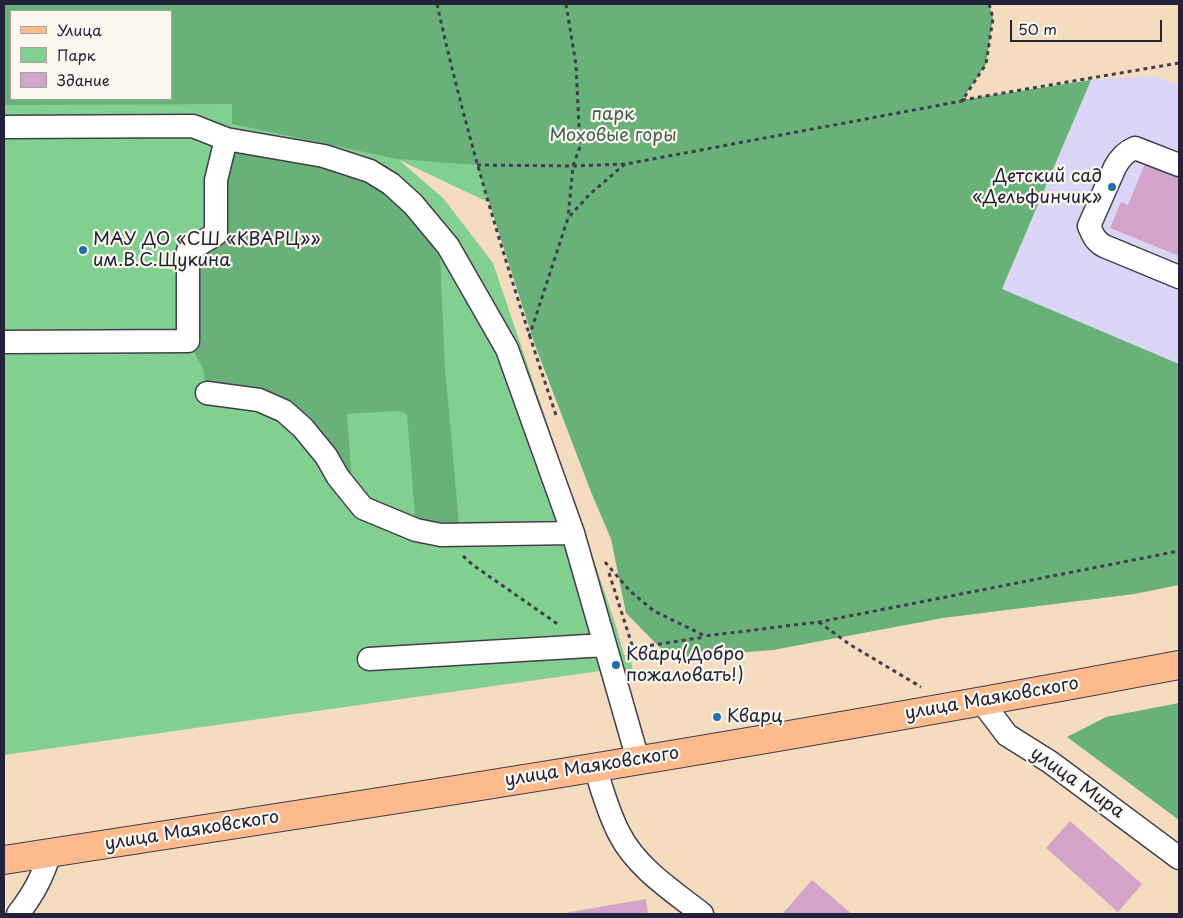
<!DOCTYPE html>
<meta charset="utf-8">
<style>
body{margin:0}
#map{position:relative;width:1183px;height:918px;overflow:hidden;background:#f5dcbf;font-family:"Playpen Sans",sans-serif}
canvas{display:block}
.frame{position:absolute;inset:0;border:5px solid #22223b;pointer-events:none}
.legend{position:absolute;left:10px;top:10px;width:162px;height:90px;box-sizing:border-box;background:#fbf7ec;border:1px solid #a4a2a5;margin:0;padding:6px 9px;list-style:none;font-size:15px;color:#22223b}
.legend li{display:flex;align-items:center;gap:10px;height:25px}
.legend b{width:25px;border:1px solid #a4a2a5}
.scale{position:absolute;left:1010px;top:20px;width:152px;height:22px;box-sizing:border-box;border:2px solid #22223b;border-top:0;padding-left:6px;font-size:15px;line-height:18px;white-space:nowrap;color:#22223b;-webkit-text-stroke:4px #fbf7ec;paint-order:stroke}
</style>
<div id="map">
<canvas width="1183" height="918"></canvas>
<div class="frame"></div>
<ul class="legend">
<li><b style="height:6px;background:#fcba8d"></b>Улица</li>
<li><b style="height:14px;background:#81d08f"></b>Парк</li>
<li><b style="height:14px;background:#d3a3ca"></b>Здание</li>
</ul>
<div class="scale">50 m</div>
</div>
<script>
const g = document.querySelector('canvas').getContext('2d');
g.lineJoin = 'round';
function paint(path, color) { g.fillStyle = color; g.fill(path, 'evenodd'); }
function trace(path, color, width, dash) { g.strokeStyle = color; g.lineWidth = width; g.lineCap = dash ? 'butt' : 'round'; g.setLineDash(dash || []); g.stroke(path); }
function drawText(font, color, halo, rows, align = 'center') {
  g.font = font + ' "Playpen Sans",sans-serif'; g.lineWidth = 4.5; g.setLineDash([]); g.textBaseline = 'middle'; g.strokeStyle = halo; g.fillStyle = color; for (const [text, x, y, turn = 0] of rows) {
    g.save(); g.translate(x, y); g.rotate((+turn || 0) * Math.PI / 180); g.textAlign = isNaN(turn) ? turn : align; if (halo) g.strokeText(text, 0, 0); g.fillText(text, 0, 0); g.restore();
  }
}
const built = new Path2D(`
 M1155 76 1179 85V364L1002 290 1091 80Z`);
const green = new Path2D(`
 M4 4H804L606 258 399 160 444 199 493 263 616 626 624 655 630 654 633 672 602 677 600 671 4 755ZM11 11H171V99H11Z`);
const forest = new Path2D(`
 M4 4H989L993 18 986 64 962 100 1091 80 1002 289 1179 364V585L1134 594 943 618 773 650 670 658 626 613 611 539 591 492 535 345 477 165 397 159 232 124V104L4 105ZM11 11H171V99H11Z
 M226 139 370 171 439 233 445 367 460 535 416 530 407 414 397 411 347 414 353 496 303 428 207 393 203 369 188 341V251L216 234Z
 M1179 703V820L1067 737 1106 717Z`);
const building = new Path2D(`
 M1146 161 1179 175V256L1110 228 1121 202 1128 205Z
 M1070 821 1142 884 1118 912 1046 848Z
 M812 880 852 914H784L783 913Z
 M646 899 648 914H566L565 913Z`);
const path = new Path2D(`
 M437 4C468 144 511 282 557 418
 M566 4 576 65 580 147 573 166 568 218
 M962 100 1179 63
 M477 165 573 166 626 164 962 101 986 64 993 18 989 4
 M529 337 568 218 590 194 625 164
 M463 556 473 565 559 625
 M605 562 630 591 654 611 705 636 819 622 1179 551
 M609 573 633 648 705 637
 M819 622 849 644 921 687`);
const minor = new Path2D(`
 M4 127 193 126 226 139 324 156 370 171 391 184 413 204 448 246 507 349 573 533 638 760
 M1179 165 1135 148C1125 152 1120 158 1115 167L1089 226C1093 235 1095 241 1104 246L1179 277
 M4 342 188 341V251L216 234V180L226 139
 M207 393 259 400 284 411 303 428 326 456 338 477 363 508 416 530 441 535 573 533
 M369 659 605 645
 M982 702 1007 735 1050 762 1179 858
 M595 767C602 789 608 813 620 835 637 868 673 891 702 914
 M18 914C34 893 42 878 50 853`);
const major = new Path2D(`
 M4 860C118 842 233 825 347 807 625 764 903 717 1179 665`);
const markers = [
 [1112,187,5,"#1f6fb2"],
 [83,250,5,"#1f6fb2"],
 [616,665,5,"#1f6fb2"],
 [717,717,5,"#1f6fb2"]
];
const parkNames = [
 ["парк",613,115],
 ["Моховые горы",613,136]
];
const poiNames = [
 ["Детский сад",1102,177,"right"],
 ["«Дельфинчик»",1102,198,"right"],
 ["МАУ ДО «СШ «КВАРЦ»»",93,240],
 ["им.В.С.Щукина",93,261],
 ["Кварц(Добро",626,655],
 ["пожаловать!)",626,676],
 ["Кварц",727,717]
];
const streetNames = [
 ["улица Маяковского",992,699,-10],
 ["улица Маяковского",592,767,-9],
 ["улица Мира",1077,783,35],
 ["улица Маяковского",192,831,-9]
];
paint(built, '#dbd6f7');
paint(green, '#81d08f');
paint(forest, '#68b27a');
paint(building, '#d3a3ca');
trace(minor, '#423e4f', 25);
trace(major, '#423e4f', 30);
trace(path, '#423e4f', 3, [4, 4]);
trace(minor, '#fff', 22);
trace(major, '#fcba8d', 28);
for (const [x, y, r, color] of markers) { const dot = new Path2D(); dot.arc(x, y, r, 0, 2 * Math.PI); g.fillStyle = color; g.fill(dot); trace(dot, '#fbf7ec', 2); }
drawText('18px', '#435f58', '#fbf7ec', parkNames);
drawText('18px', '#22223b', '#fbf7ec', poiNames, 'left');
drawText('18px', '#22223b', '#fbf7ec', streetNames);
</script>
